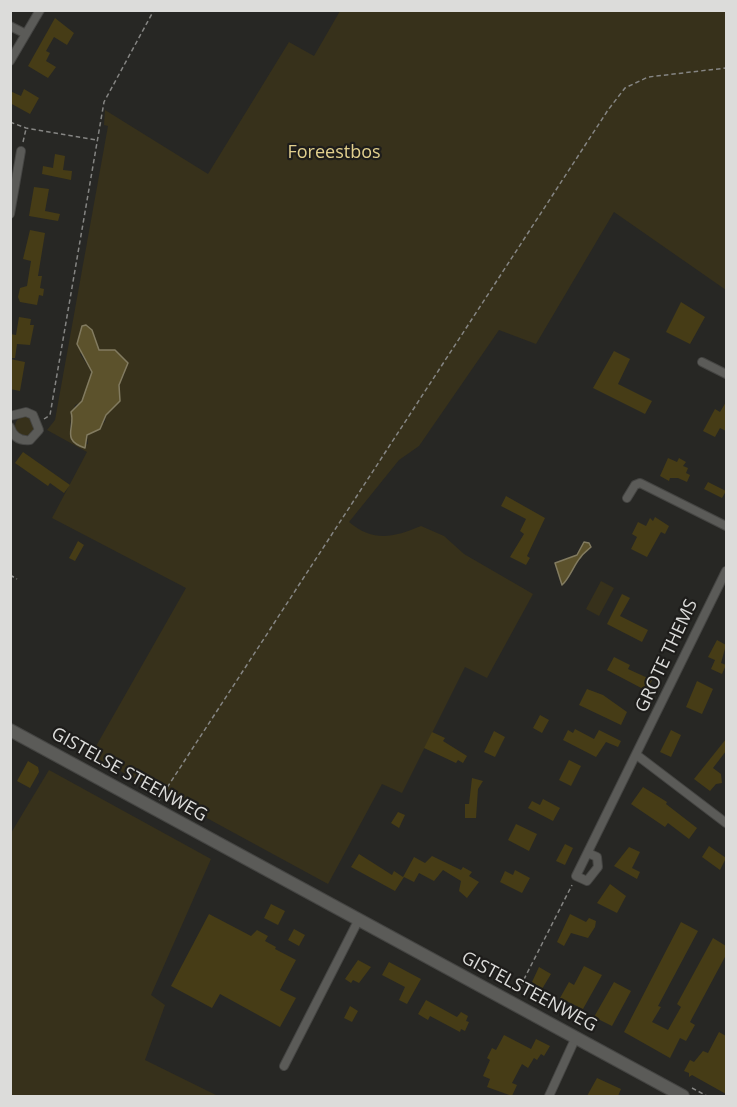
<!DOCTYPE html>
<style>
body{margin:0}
#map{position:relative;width:737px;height:1107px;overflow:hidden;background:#272724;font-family:"Open Sans",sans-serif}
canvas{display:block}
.frame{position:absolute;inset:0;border:12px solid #dcdcda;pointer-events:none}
</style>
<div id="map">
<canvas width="737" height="1107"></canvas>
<div class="frame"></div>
</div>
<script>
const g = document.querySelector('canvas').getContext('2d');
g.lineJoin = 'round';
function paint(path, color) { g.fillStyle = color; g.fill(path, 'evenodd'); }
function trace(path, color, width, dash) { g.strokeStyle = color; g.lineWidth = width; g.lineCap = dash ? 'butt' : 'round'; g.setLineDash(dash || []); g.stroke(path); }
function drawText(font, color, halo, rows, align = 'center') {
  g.font = font + ' "Open Sans",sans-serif'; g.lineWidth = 4.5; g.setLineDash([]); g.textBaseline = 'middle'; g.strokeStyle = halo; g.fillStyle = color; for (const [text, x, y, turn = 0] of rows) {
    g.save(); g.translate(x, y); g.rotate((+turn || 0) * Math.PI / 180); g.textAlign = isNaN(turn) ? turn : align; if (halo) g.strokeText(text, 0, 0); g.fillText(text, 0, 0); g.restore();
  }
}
const green = new Path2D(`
 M340 11H726V290L614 212 536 344 499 330 419 446 399 460 349 522C374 543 394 537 421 526L444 536 464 554 533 594 487 678 465 667 402 793 382 784 328 884 91 755 186 588 52 518 87 452 47 430 55 420 108 126 104 125 105 110 208 174 289 42 314 56ZM95 337V345L99 350H115L125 373 119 385 120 401 106 415 105 422 87 435 88 444 78 446C65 434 71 421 75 405L82 402 92 372 80 354Z
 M15 426a10 10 0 1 1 20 0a10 10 0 1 1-20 0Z
 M601 581 614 588 599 616 586 609Z
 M49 770 211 859 151 995 165 1005 145 1060 218 1096H11V833Z`);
const water = new Path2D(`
 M86 325 92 330 99 350H115L128 363 119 385 120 401 106 415 100 429 87 435 85 448C60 440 76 427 71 412L82 401 92 372 77 344 82 326Z
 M584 542 589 543 591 547C587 551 583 553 580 558 574 565 569 579 562 585L555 563 577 555Z`);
const building = new Path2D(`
 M55 18 74 33 67 45 54 37 46 51 50 53 46 61 56 67 48 78 28 66Z
 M24 89 39 98 30 114 10 103V91L21 96Z
 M55 154 65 156 63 170 72 171 71 180 42 174 43 166 53 168Z
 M34 187 49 189 45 211 60 214 58 221 29 216Z
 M30 230 45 233 38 276H42L40 288 44 289 43 296 39 295 37 305 20 302 18 297 20 288 27 286 31 261 23 259Z
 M681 302 705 317 690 344 666 332Z
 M19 317 31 319 30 325H34L30 345 17 344 15 358H10V334L16 335Z
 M614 351 630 359 618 384 652 401 645 414 593 388Z
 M10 359 25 362 20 391 10 389Z
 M726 402V431L720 428 715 437 703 431 715 409 720 412Z
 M23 452 70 485 64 493 50 483 48 486 15 463Z
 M668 458 677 462 679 458 686 462 683 466 688 468 686 473 690 475 687 482 678 478H670L669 481 660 476Z
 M708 482 726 491 722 498 704 489Z
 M506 496 545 518 527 556 530 558 526 565 510 557 524 534 520 531 526 519 501 506Z
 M655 517 669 526 665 534 661 532 647 557 631 549 637 537 632 534 638 522 646 526 650 518 653 521Z
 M78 541 84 545 75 561 69 558Z
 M622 594 630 598 620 616 648 630 642 642 607 624Z
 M717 640 726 645 721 663 726 665 722 674 711 669 715 660 708 657Z
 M614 657 630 665 628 669 652 680 647 691 607 670Z
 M697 681 713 689 702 714 686 707Z
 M587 689 603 695 627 712 621 725 579 705Z
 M540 715 549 720 542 733 533 728Z
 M575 729 594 739 599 730 621 741 618 747 606 742 596 757 563 740 568 730 573 733Z
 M671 730 681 735 671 757 660 752Z
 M494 731 505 737 495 757 484 752Z
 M432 732 445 738 443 741 467 756 463 763 458 760 456 763 424 748Z
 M726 739V751L713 768 721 774 722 783 716 784 710 791 694 779Z
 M569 760 581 766 571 786 559 780Z
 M28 761 38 767 39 772 30 788 17 781Z
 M472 778 483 781 478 789 476 818H465V804H469Z
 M643 787 667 802 666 804 697 828 689 839 668 823 665 827 631 804Z
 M543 799 560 808 553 821 528 808 532 801 540 805Z
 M398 812 405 815 399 828 391 823Z
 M516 824 537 834 529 851 508 840Z
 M565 844 573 848 565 865 556 861Z
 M709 846 726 858 720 870 702 857Z
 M629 847 640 852 632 868 640 872 637 879 614 866Z
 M359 854 392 875 394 871 403 877 414 857 425 863 432 856 461 870 463 867 472 872 469 876 479 882 467 898 459 891 461 881 443 870 434 881 419 873 414 882 404 877 395 891 351 867Z
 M515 870 530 878 522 893 500 882 505 871 513 875Z
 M610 884 626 896 617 913 597 903Z
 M271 904 285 911 278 925 264 918Z
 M209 914 251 936 257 930 268 936 265 941 276 947 275 949 296 960 280 990 296 998 280 1027 220 994 212 1008 171 986Z
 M570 914 586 922 589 918 596 921 595 927 588 938 571 933 564 946 557 942Z
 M681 922 698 931 658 1006 661 1007 652 1022 668 1030 681 1007 677 1004 713 938 726 946V955L690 1022 695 1025 686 1041 680 1038 670 1058 624 1032Z
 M294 929 305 935 299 946 288 940Z
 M358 960 371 967 359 983 353 980 351 983 345 979Z
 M389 962 421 979 407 1004 399 1000 405 987 382 975Z
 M584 966 602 975 583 1009 560 998 569 982 574 985Z
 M539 967 551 974 542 989 532 982Z
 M614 982 631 991 612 1026 594 1017Z
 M426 1000 457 1017 461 1012 468 1016 466 1021 469 1022 465 1031 461 1029 460 1032 430 1016 428 1020 418 1014Z
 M350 1006 358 1011 352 1022 344 1018Z
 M719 1032 726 1036V1094L692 1075 689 1077V1073L684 1071 690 1060 694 1062 703 1051 708 1053Z
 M504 1035 531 1049 536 1039 550 1046 544 1056 541 1054 537 1060 534 1058 528 1068 522 1064 512 1083 517 1085 512 1096 487 1087 490 1079 483 1076 490 1060 487 1058 492 1048 496 1050Z
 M597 1078 621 1089 618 1096H587Z`);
const path = new Path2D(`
 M726 70V76
 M10 122 26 128 97 140
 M23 142 26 129
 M44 419 50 415 104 102 154 10
 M10 575 17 579
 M159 800 608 110 625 88 648 77 726 68
 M517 993 572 885
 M692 1088 707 1096`);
const minor = new Path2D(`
 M10 26 26 34
 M10 61 40 10
 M10 214 21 151
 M702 362 726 374
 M10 416 26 412 33 415 39 430 30 440C20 441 13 437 10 427
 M627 498 635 485 640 483 726 526
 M638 756 726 823
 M588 853 597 857 598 867 587 881 576 876 726 571
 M284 1066 358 921
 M549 1096 576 1037`);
const secondary = new Path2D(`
 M10 730 683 1096`);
const parkNames = [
 ["Foreestbos",334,153]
];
const streetNames = [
 ["GROTE THEMS",667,656,-65],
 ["GISTELSE STEENWEG",129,775,29],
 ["GISTELSTEENWEG",529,992,28]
];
paint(green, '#37311b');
paint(water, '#5c522c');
trace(water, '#827b60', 1.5);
paint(building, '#463c16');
trace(minor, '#454543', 10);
trace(secondary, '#454543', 14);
trace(path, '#858583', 1.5, [4.5, 3]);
trace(minor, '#5b5b58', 8);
trace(secondary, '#5b5b58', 12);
drawText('18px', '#e1cf8d', '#1e1d1b', parkNames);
drawText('18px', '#dcdcda', '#1e1d1b', streetNames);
</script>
